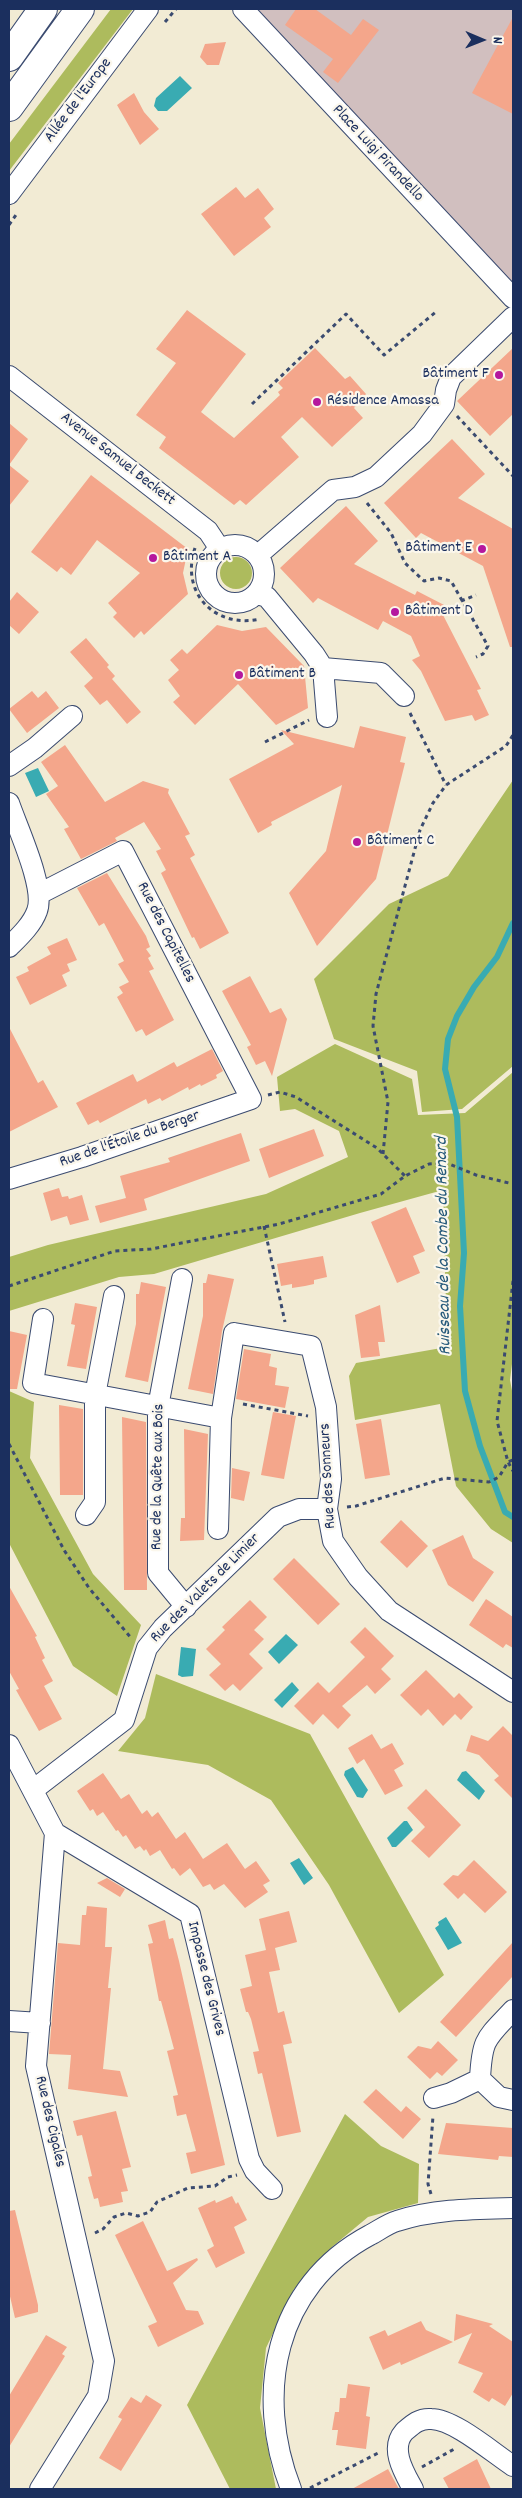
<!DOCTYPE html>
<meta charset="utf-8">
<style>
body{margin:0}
#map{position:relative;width:522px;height:2498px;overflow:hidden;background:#f2ebd4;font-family:Dekko,sans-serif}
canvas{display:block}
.frame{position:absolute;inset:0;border:10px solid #1b2f5e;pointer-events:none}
.north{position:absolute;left:457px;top:15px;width:50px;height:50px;-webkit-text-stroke:4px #fbf7ec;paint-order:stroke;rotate:91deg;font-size:14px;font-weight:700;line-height:20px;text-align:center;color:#1b2f5e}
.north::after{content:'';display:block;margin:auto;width:18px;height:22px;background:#1b2f5e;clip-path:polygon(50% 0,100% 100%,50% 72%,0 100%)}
</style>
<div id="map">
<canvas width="522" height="2498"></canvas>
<div class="frame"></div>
<div class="north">N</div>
</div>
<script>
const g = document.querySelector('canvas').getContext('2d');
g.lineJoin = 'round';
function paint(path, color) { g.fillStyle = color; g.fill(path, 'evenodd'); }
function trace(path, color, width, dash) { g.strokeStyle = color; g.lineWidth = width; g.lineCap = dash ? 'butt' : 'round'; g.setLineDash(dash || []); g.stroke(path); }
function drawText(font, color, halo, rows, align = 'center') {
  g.font = font + ' Dekko,sans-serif'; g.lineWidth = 4.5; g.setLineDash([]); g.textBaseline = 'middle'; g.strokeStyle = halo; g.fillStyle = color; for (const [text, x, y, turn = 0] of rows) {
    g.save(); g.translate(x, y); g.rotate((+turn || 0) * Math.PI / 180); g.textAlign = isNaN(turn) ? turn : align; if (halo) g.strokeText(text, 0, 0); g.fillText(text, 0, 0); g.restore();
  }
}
const industrial = new Path2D(`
 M257 9H513V291Z`);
const green = new Path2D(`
 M111 9H133L9 171V144Z
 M220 573a16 16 0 1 1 32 0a16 16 0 1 1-32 0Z
 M513 780V1066L462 1109 422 1112 417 1071 334 1039 314 979 389 904 448 876Z
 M335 1044 412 1079 418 1115 465 1113 513 1072V1356L510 1380 513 1396V1543L491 1529 456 1486 440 1404 355 1420 349 1376 356 1363 447 1347 443 1190 360 1213 154 1274 119 1277 9 1311V1257L48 1245 266 1194 348 1157 339 1131 295 1109 280 1111 277 1077Z
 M9 1391 34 1402 30 1458 93 1574 141 1625 117 1696 73 1666 9 1543Z
 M156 1674 310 1734 444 1975 399 2013 329 1885 271 1800 208 1765 118 1751 145 1718Z
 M345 2114 381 2146 419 2164 418 2203 368 2217 332 2247 294 2289 266 2348 260 2408 276 2489H230L187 2405Z`);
const water = new Path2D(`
 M180 76 192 88 167 111H158L154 106 156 98Z
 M38 768 49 791 36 797 25 773Z
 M286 1634 298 1645 279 1664 268 1652Z
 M181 1647 196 1649 193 1676 182 1677 178 1675Z
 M292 1682 299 1690 282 1708 274 1700Z
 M353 1767 368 1790 363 1798 357 1797 344 1775 345 1771Z
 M466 1771 485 1791 479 1800 457 1780 462 1772Z
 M404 1821H407L413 1830 396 1847H392L387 1838Z
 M299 1858 313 1878 304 1885 290 1863Z
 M446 1917 462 1943 448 1950 435 1928 439 1925 438 1922Z`);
const stream = new Path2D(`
 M513 923 497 957 474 987 457 1016 448 1039 445 1069 457 1117 464 1253 460 1306 465 1391 480 1446 505 1512 513 1517`);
const building = new Path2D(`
 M296 9H315L351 35 363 19 379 30 338 83 323 72 333 59 285 25Z
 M513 17V114L472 93Z
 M226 42 219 65H207L200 57 205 44Z
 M134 93 144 112 159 129 140 145 117 105Z
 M236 187 245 198 258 188 274 209 264 218 271 227 234 256 201 214Z
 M187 310 246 354 201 412 234 438 280 395 278 392 283 388 278 383 315 348 345 379 350 376 366 394 354 408 363 418 332 447 302 417 281 437 299 457 246 505 240 500 234 505 159 448 166 437 136 415 176 363 156 349Z
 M513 348V414L490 436 457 401Z
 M9 423 28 439 9 465 29 481 9 506Z
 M452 439 485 474 458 498 513 529V647H510L483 566 421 533 416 538 384 503Z
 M91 475 188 549 183 573 188 594 144 635 141 631 134 638 113 617 117 613 108 603 140 573 97 540 71 575 61 567 57 572 31 552Z
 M346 506 378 541 354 564 415 595 417 591 448 607 444 617 481 689 477 690 489 715 475 721 472 715 445 721 421 671 412 660 420 656 411 636 383 621 378 630 318 598 313 603 280 568Z
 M17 592 39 612 19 634 9 625V602Z
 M217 625 242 631 266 627 304 666 308 708 276 725 238 684 195 725 173 702 180 696 168 680 179 670 170 660 182 649 187 654Z
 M86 638 109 665 107 667 115 676 112 679 141 712 127 724 107 700 100 705 84 686 93 678 70 652Z
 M32 691 38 698 46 691 59 708 27 733 9 709Z
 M360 726 406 737 400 762 405 763 376 879 317 946 289 893 326 851 342 785 271 822 272 825 258 833 229 779 294 744 281 730 354 748Z
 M65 745 105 802 143 781 169 789 168 793 190 834 185 836 195 855 190 858 229 933 200 949 194 937 192 938 161 873 166 870 156 851 161 849 144 822 115 838 117 841 81 859 64 829 69 827 46 794 58 786 41 762Z
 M107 873 146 936 150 947 146 949 151 956 148 958 154 969 149 971 174 1020 146 1036 142 1029 136 1032 117 997 123 993 119 987 129 982 118 964 124 961 104 923 99 926 77 888Z
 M67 938 77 960 67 964 70 971 62 975 67 986 30 1005 16 977 29 971 27 967 51 954 47 947Z
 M250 976 270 1013 281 1008 287 1019 272 1076 265 1061 256 1065 247 1047 251 1045 222 991Z
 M9 1027 38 1083 43 1080 58 1107 9 1132Z
 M212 1049 223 1071 216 1075 217 1078 201 1086 200 1084 189 1090 188 1087 162 1101 160 1098 148 1104 146 1099 100 1123 98 1120 88 1125 76 1103 133 1074 137 1082 174 1062 177 1067Z
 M314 1129 324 1156 269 1178 259 1149Z
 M241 1133 250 1161 144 1199 147 1210 100 1223 95 1206 126 1198 120 1176 170 1162 168 1158Z
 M59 1188 62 1197 68 1196 69 1199 82 1195 89 1220 70 1225 67 1216 51 1221 43 1193Z
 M406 1207 425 1251 413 1256 420 1273 397 1283 371 1222Z
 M323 1256 327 1277 314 1280V1284L305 1286 292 1288V1284L281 1286 277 1264Z
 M208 1274 234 1279 222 1331 213 1394 188 1389 203 1316V1283H206Z
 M141 1282 166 1287 148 1382 125 1377 136 1324V1294H139Z
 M75 1303 97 1307 86 1369 67 1366 75 1325 71 1324Z
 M380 1305 385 1342H378L380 1356 361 1358 355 1315Z
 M9 1331 27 1335 17 1389H9Z
 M244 1349 271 1354 269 1366 277 1368 275 1385 289 1387 285 1408 236 1399Z
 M59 1405 83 1409V1495H60Z
 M273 1412 296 1416 284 1479 261 1475Z
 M122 1417 146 1422 147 1590H124Z
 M381 1419 390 1475 365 1479 356 1424Z
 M184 1429 208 1434 204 1540 180 1541 181 1518H185Z
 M232 1468 250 1472 244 1501 231 1498Z
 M401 1520 428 1546 407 1568 380 1542Z
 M463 1535 473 1558 494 1572 473 1602 448 1585 432 1550Z
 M294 1558 340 1604 318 1625 273 1579Z
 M9 1586 37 1636 35 1637 45 1658 42 1660 53 1681 44 1686 62 1719 39 1731 16 1690 19 1689 9 1671Z
 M486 1599 513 1617V1648L506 1644 503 1648 469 1625Z
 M250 1600 267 1617 254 1630 264 1639 249 1654 263 1668 240 1691 233 1684 225 1691 209 1675 221 1664 206 1649 225 1630 222 1627Z
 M365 1627 394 1656 381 1669 391 1679 375 1694 367 1685 342 1706 351 1715 338 1729 323 1714 313 1725 294 1706 318 1682 329 1693 365 1657 350 1642Z
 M426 1670 454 1698 459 1693 473 1707 461 1720 455 1714 443 1726 428 1709 421 1716 400 1695Z
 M503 1726 513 1736V1799L494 1780 499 1776 479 1755 466 1751 471 1735 488 1741Z
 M372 1734 381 1749 392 1743 404 1764 394 1770 403 1786 385 1795 364 1759 357 1764 348 1748Z
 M103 1773 121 1799 129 1794 142 1814 147 1810 152 1817 158 1812 176 1839 185 1832 203 1859 227 1843 245 1869 256 1861 270 1881 263 1885 268 1892 245 1908 224 1884 214 1890 210 1884 203 1887 190 1868 180 1876 174 1868 172 1869 160 1850 150 1856 146 1849 144 1851 140 1846 135 1849 126 1835 123 1837 118 1830 116 1831 103 1812 97 1816 93 1809 90 1811 77 1791Z
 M426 1789 461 1825 429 1858 411 1841 425 1827 407 1808Z
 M474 1860 507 1892 485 1913 464 1893 458 1899 443 1884 453 1875 458 1876Z
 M107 1878 125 1889 120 1897 97 1883Z
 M87 1906 107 1908 105 1947H112L108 1988H111L103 2069 120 2071 128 2097 68 2089 71 2055 49 2054 58 1943 80 1945 82 1915H86Z
 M289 1911 297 1942 275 1948 280 1970 269 1972 278 2013 284 2011 292 2043 283 2045 301 2132 277 2137 262 2073 258 2074 253 2052 259 2051 251 2019 248 2012H246L240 1989 252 1986 245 1955 266 1950 259 1919Z
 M165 1920 169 1939 173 1938 179 1961 225 2165 191 2174 186 2153 196 2151 186 2114 177 2116 173 2096 178 2095 167 2051 174 2049 161 2001H159L148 1944 153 1943 148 1925Z
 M513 1942V1976L456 2037 440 2022Z
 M438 2041 458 2060 442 2076 437 2072 430 2079 407 2057 418 2046 431 2049Z
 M376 2089 401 2112 406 2106 421 2119 403 2139 363 2102Z
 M116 2111 131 2167 122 2169 128 2191 121 2192 123 2202 100 2207 98 2198 94 2199 88 2177 92 2176 82 2135 77 2136 73 2121Z
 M446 2123 513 2128V2157L499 2156 498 2160 438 2154Z
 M232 2196 236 2204 238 2202 247 2220 234 2227 245 2253 216 2268 207 2250 214 2246 198 2208 215 2200 216 2203Z
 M15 2210 38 2305V2312L15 2318 9 2292V2211Z
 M143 2221 167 2271 197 2258 198 2260 173 2283 186 2310 198 2311 204 2324 158 2347 148 2326 157 2322 115 2235Z
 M456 2314 493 2324 489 2326 513 2342V2393L505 2406 492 2398 489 2402 473 2392 483 2373 458 2363 472 2333 454 2341Z
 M421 2321 426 2330 453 2342 401 2365 400 2362 383 2370 369 2337 385 2330 388 2336Z
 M46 2335 67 2347 62 2354 65 2356 9 2447V2396Z
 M348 2384 370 2387 366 2416 370 2417 366 2449 336 2445 338 2430H332L335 2412H339L340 2398H346Z
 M146 2395 162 2405 121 2471 99 2458 122 2419 118 2417 131 2397 141 2403Z
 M477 2459 491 2489H449L443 2478Z
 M388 2469 399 2489H352Z`);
const path = new Path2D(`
 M165 22 176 9
 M9 225 18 212
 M252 404 346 314 384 355 437 311
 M457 416 513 476
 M367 503 391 533 405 563 424 581 439 578 451 581 488 646 483 654 476 657
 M195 548C180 592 214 629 260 619
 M461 601 476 595
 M410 713 446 785
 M265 742 309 720
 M268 1095 280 1092 296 1097 377 1148 405 1176
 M383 1154 388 1102 373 1026 376 994 420 830 433 803 446 785 506 746 513 735
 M264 1226 285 1322
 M513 1281 497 1421 508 1462 513 1471
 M9 1286 115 1251 151 1249 279 1224 381 1194 405 1176 429 1164 447 1163 476 1175 513 1184
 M243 1404 308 1416
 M9 1444 64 1550 89 1588 132 1639
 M347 1507 356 1506 445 1478 489 1482 499 1477 508 1462 513 1460
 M431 2194 428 2184 433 2116
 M95 2233 103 2229 114 2217 126 2213 138 2216 150 2212 157 2202 188 2188 215 2186 228 2177 237 2175
 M422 2467 456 2448
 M310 2488 380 2452`);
const minor = new Path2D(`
 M243 9 513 298
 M9 194 148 9
 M9 376 208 531 220 549
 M206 574a29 29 0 1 1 58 0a29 29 0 1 1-58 0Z
 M258 555 333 490 355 487 376 477 422 434 444 404 446 390 451 377 513 317
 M257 594 267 597 314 654 323 668 381 673 404 696
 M323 668 327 717
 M9 766 35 748 72 716
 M9 803C17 827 46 888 37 911 32 925 19 937 9 947
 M9 1179 82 1157 251 1099 123 851 39 894
 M182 1279 158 1407V1573L186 1607
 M43 1319 33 1383 221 1418 234 1333 311 1346 326 1407 331 1479 327 1509 333 1541 358 1577 389 1611 513 1692
 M86 1515 95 1502V1395L114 1296
 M218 1529 221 1418
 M9 1745 55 1833 36 2066 104 2361 98 2396 40 2489
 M33 1790 124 1720 147 1648 163 1628 278 1517 299 1509H327
 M55 1833 190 1914 249 2159 255 2171 272 2189
 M513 2010C486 2039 482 2038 480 2079L499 2097 513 2100
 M9 2021 40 2023
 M434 2098 451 2093 480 2079
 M291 2489C254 2394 274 2286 370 2235 378 2231 387 2224 397 2221 434 2209 474 2209 513 2208
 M413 2489C405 2474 389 2449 404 2432 412 2425 419 2418 431 2419 454 2419 493 2453 513 2466`);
const highway = new Path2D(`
 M9 57 43 9
 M9 107 80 9`);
const markers = [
 [499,375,5,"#b5179e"],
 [317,402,5,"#b5179e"],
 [482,549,5,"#b5179e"],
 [153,558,5,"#b5179e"],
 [395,612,5,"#b5179e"],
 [239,675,5,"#b5179e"],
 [357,842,5,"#b5179e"]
];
const streetNames = [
 ["Allée de l'Europe",79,101,-53],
 ["Place Luigi Pirandello",377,154,47],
 ["Avenue Samuel Beckett",117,460,38],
 ["Rue des Capitelles",165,933,63],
 ["Rue de l'Étoile du Berger",130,1140,-19],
 ["Rue des Sonneurs",329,1476,-93],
 ["Rue de la Quête aux Bois",159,1477,-89],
 ["Rue des Valets de Limier",206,1589,-45],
 ["Impasse des Grives",205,1979,76],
 ["Rue des Cigales",49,2122,77]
];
const poiNames = [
 ["Bâtiment F",489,375,"right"],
 ["Résidence Amassa",327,402],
 ["Bâtiment E",472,549,"right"],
 ["Bâtiment A",163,558],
 ["Bâtiment D",405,612],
 ["Bâtiment B",249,675],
 ["Bâtiment C",367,842]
];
const waterNames = [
 ["Ruisseau de la Combe du Renard",445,1246,-91]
];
paint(industrial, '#d1bfbf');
paint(green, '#adbb5d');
paint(water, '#39abb2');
trace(stream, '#39abb2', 6);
paint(building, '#f4a68b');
trace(minor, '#3b4b70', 22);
trace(highway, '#3b4b70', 30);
trace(path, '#3b4b70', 3, [4, 4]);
trace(minor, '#fff', 20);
trace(highway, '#fff', 28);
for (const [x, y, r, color] of markers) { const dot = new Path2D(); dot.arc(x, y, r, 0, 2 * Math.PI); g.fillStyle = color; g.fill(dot); trace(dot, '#fbf7ec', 2); }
drawText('16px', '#1b2f5e', '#fbf7ec', streetNames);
drawText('16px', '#1b2f5e', '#fbf7ec', poiNames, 'left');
drawText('italic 18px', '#265a7b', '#fbf7ec', waterNames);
</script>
